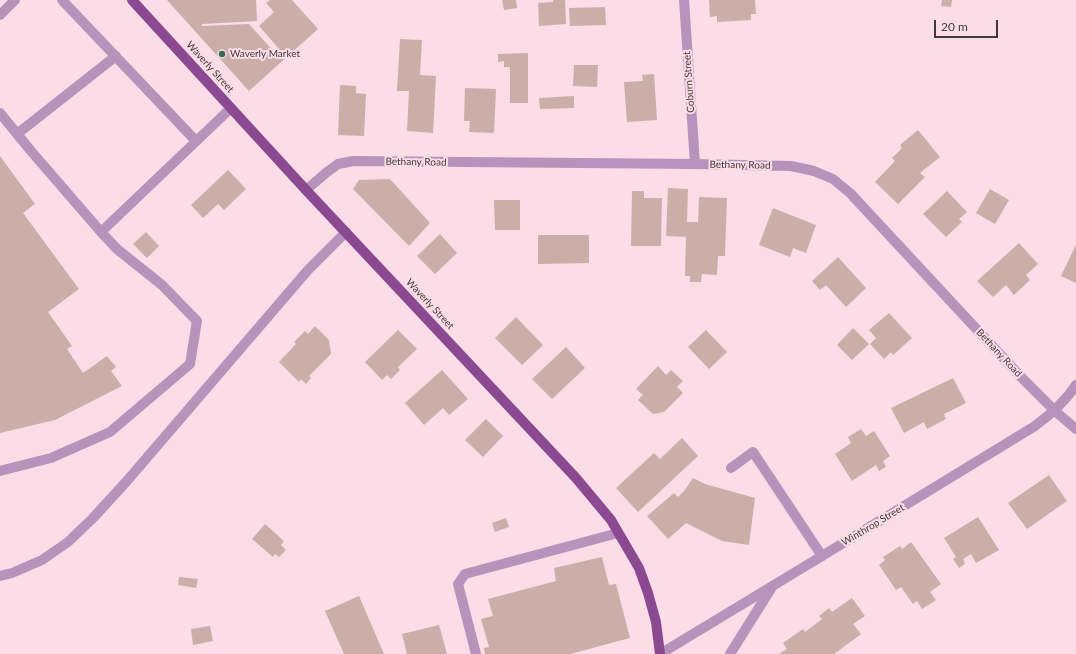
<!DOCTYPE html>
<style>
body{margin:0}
#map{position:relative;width:1076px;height:654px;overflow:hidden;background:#fadde6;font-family:Lato,sans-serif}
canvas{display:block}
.scale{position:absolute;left:934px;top:20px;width:64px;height:18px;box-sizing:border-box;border:2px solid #43383b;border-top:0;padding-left:5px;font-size:12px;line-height:14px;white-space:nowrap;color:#43383b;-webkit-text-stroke:3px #fadde6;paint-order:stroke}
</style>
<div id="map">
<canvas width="1076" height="654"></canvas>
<div class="scale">20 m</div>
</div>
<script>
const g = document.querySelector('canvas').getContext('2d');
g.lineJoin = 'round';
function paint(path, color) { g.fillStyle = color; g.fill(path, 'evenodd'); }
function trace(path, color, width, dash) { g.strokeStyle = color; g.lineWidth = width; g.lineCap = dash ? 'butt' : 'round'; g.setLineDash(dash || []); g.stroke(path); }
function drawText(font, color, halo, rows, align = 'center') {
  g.font = font + ' Lato,sans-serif'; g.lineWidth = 4; g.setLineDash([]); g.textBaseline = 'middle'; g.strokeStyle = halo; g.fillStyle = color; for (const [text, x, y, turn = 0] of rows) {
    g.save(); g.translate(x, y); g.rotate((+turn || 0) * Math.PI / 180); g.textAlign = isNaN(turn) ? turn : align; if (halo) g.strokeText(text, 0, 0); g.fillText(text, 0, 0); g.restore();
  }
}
const building = new Path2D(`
 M167 0H256L257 21 202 24V26L249 24 276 54 280 50 259 26 274 12 266 3 270 0H292L318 29 249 91Z
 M502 0H516L517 8 504 10Z
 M553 0H565L566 24 539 26 538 3 553 2Z
 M709 0H755L756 14H751V20L717 22V16L710 17Z
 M942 0H952L951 7 941 6Z
 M605 7 606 25 570 26 569 8Z
 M400 39 422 40 420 75 436 76 433 133 407 131 409 91H397Z
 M528 53V103H510V67H504V61L498 62V54Z
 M574 65H598L597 87 573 86Z
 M654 74 657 120 627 122 624 82 643 81 642 75Z
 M340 85 356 86V93L366 94 364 136 338 135Z
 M465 88 496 89 494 133 469 132 470 121H464Z
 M574 96V108L540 109 539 98Z
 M918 130 940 157 920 173 925 177 898 204 875 182 895 161 892 158 902 148 900 145Z
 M0 156 35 204 23 213 79 289 48 312 72 346 67 349 83 373 107 356 116 367 111 371 122 386 55 420 0 433Z
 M228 170 246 189 224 210 218 204 203 218 191 205Z
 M390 179 430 223 409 246 353 189 359 180Z
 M668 188 688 189 687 222H698L699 197 727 198 725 256H718L717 275 702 274 701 282H690V276H685L686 237 666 236Z
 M990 189 1009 200 995 224 976 213Z
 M632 191H644V198H662L661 246H631Z
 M947 191 967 212 959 219 962 222 946 237 923 214Z
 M494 200H520V230H495Z
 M773 208 816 225 806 253 793 248 790 257 759 245Z
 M146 232 159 246 147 258 133 244Z
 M440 234 457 253 435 274 417 256Z
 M538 235H589V263L538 264Z
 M1019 243 1038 264 1026 275 1030 280 1014 295 1006 285 993 297 977 281Z
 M1076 245V283L1061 276Z
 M838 257 866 288 846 307 826 285 820 290 812 281Z
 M889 313 912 338 893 355 891 352 884 359 870 344 876 338 869 330Z
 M516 317 543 345 522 365 495 338Z
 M315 326 329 340 331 354 309 376 311 378 306 384 301 379 299 382 279 362 296 344 294 342 305 331 308 334Z
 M853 328 869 344 852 360 837 345Z
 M398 330 417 349 398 367 400 370 391 379 387 375 382 380 365 362Z
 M706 330 727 352 709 369 688 347Z
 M566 347 585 368 552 399 532 379Z
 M658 366 666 375 671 370 683 381 677 387 683 393 664 412 653 414 638 400 643 395 636 389Z
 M442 370 468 399 449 415 443 408 424 425 405 403Z
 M953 378 966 403 944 414 946 419 927 429 924 422 904 433 891 408Z
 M486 419 503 436 483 457 465 440Z
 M861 429 866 436 874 431 890 456 883 461 886 467 879 471 876 465 852 481 835 454 851 443 848 437Z
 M682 438 698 456 638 512 616 488 654 453 660 459Z
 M1049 475 1067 501 1027 529 1008 503Z
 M693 478 705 484 755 498 749 545 722 541 686 523 668 539 647 516 674 493 678 497 684 491Z
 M978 517 999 550 976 563 971 554 963 559 965 564 959 568 953 559 956 557 944 538Z
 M506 518 509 527 495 532 492 523Z
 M265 524 284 541 281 545 286 550 279 557 275 554 273 557 252 539Z
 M911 542 941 584 930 592 936 600 922 609 917 601 913 604 901 587 896 590 879 565 885 560 883 557 900 546 902 549Z
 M602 557 609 585 616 584 630 638 570 654H485L484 648 489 647 481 619 493 616 488 599 556 581 554 568Z
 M179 577 198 579 196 588 178 585Z
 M359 596 384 654H344L325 611Z
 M852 598 865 616 853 624 861 634 834 654H779L787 649 783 643 803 629 805 632 822 619 819 616 829 608 832 612Z
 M439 625 447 654H407L402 634Z
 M210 626 213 641 193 645 191 629Z`);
const service = new Path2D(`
 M62 0 196 141
 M0 15 15 0
 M0 113 31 151 101 232 231 108
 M17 134 116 56
 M731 468 753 452 822 556
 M0 471 51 458 110 432 190 364 197 321 162 285 117 249 101 232
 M0 576 12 573 42 560 68 542 93 518 126 482 308 270 346 232
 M476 654 458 584 465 574 618 533`);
const minor = new Path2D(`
 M684 0 695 164
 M730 654 772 587`);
const tertiary = new Path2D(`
 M306 190 327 172 338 164 353 161 695 164 791 166 814 171 833 179 850 193 1021 377 1055 411 1076 429
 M660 654 822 556 1035 426C1051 414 1065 402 1076 385`);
const primary = new Path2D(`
 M132 0 306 190 576 478 611 520 639 568 648 593 656 622 660 654`);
const markers = [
 [222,54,4,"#336b53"]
];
const poiNames = [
 ["Waverly Market",230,54]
];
const streetNames = [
 ["Waverly Street",210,67,48],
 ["Coburn Street",689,82,-94],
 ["Bethany Road",416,162,1],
 ["Bethany Road",740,165,1],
 ["Waverly Street",430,304,47],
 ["Bethany Road",999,353,47],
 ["Winthrop Street",873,525,-31]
];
paint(building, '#cbaea8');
trace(service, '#b792ba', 10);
trace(minor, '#b792ba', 10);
trace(tertiary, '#b792ba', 10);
trace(primary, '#8b4992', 10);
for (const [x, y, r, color] of markers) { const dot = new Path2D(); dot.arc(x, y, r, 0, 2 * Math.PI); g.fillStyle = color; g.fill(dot); trace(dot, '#fadde6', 1.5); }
drawText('10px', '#43383b', '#fadde6', poiNames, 'left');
drawText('10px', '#43383b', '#fadde6', streetNames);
</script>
